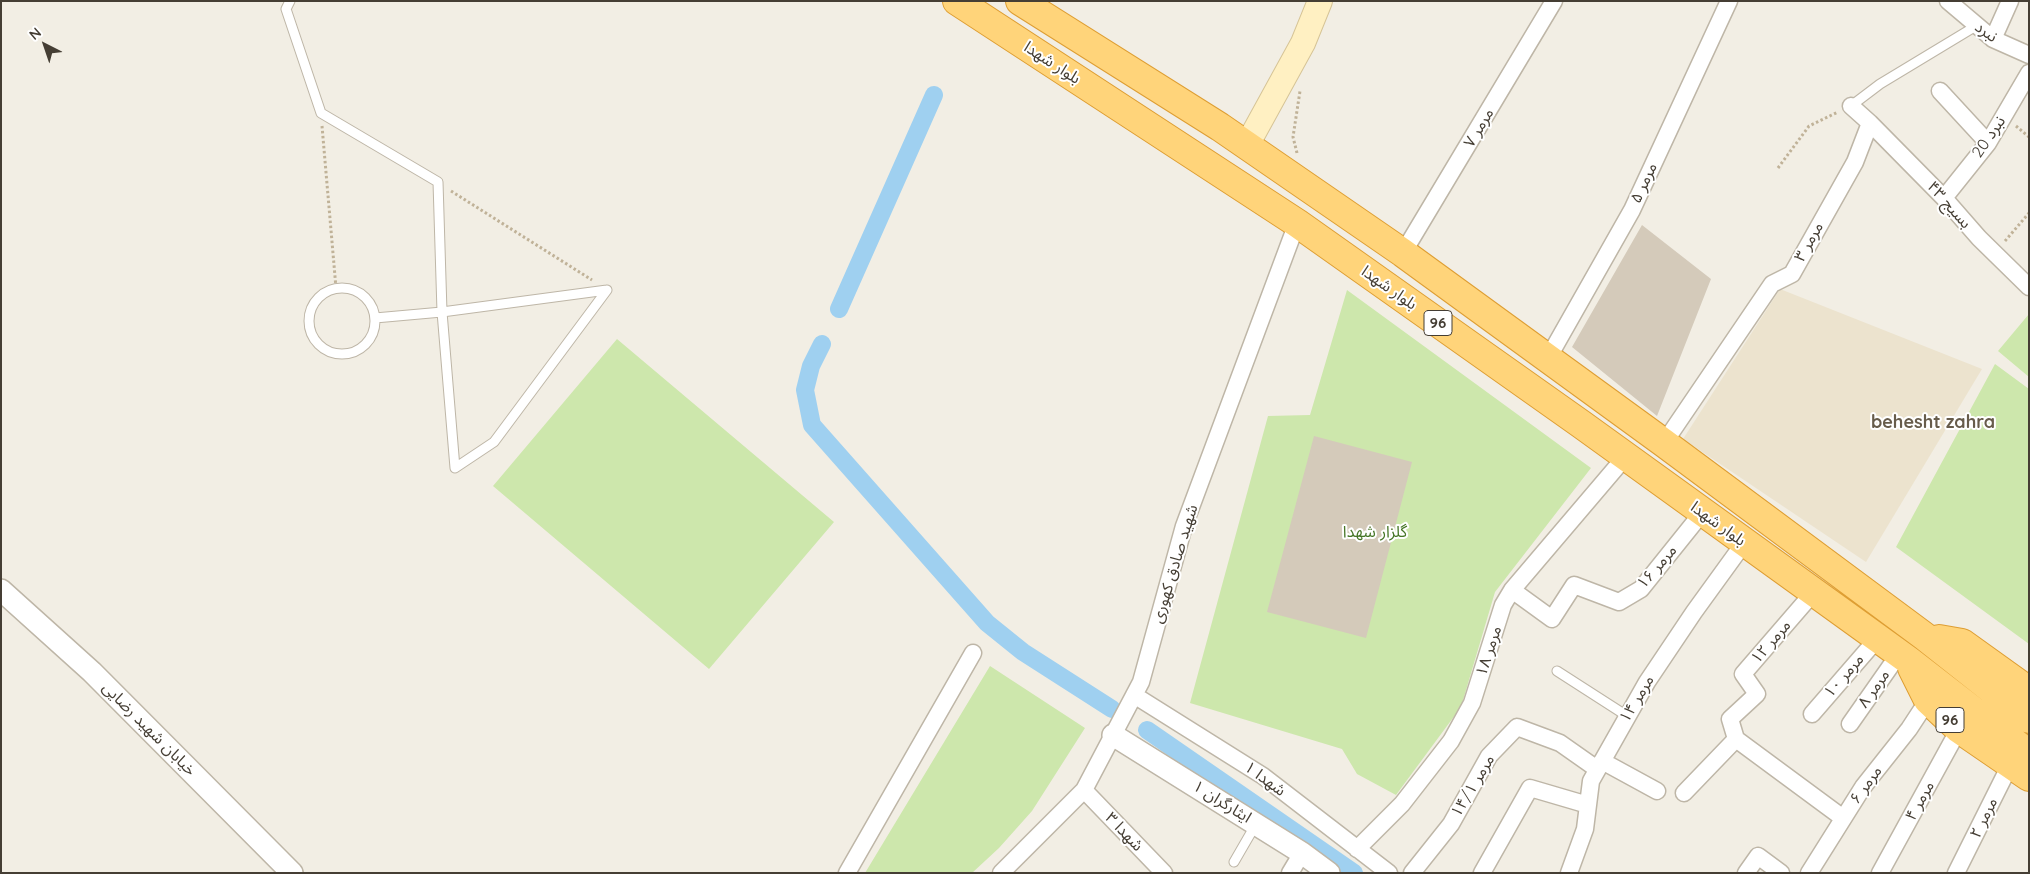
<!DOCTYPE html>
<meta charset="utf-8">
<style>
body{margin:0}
#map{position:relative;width:2030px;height:874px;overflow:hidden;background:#f2eee4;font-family:Quicksand,sans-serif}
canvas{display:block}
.frame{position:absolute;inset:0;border:2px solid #453e34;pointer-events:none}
.north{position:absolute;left:20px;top:20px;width:50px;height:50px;-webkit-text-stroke:4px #fff;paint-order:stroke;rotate:319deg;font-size:14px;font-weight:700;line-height:20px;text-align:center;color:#453e34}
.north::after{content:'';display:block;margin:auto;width:18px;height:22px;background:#453e34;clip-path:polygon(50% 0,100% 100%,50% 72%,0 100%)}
</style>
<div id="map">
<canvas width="2030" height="874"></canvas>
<div class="frame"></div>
<div class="north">N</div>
</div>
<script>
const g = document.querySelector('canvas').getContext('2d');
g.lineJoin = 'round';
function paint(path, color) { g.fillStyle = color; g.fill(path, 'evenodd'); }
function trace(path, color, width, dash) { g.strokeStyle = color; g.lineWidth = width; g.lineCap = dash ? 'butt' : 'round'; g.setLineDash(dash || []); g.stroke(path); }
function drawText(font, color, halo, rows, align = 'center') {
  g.font = font + ' Quicksand,"Noto Sans Arabic",sans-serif'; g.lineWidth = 4; g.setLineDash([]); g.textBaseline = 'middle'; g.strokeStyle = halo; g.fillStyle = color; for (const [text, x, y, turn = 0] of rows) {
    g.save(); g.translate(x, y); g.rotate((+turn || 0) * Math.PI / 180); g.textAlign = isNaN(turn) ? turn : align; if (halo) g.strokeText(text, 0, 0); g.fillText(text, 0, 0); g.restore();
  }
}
const education = new Path2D(`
 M1780 289 1982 369 1866 562 1683 439Z`);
const green = new Path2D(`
 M1347 290 1591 468 1495 592 1461 707 1396 795 1357 774 1342 749 1190 703 1268 416 1310 415Z
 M2029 314V377L1998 351Z
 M617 339 834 522 709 669 493 486Z
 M1995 364 2029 389V644L1896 547Z
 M990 666 1085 728 1032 811 999 848 972 873H865Z`);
const canal = new Path2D(`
 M839 309 934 95
 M822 344 811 366 805 390 812 425 987 623 1023 652 1112 709
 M1147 730 1354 873`);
const building = new Path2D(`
 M1642 225 1711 279 1657 416 1572 347Z
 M1314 436 1412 462 1366 638 1267 612Z`);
const path = new Path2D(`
 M322 126 336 288
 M2016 126 2029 137
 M1297 153 1293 137 1300 91
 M1778 168 1809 126 1838 112
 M451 191 592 280
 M2005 241 2029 213`);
const service = new Path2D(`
 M290 1 286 9 321 113 438 182 442 312 455 468
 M1851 106 1880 84 1976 26
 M309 321a33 33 0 1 1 66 0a33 33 0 1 1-66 0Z
 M375 318 442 312 607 290
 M455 468 494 442 607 290
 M1557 671 1627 716
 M1234 862 1256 824`);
const minor = new Path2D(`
 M1948 1 1993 39 2029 55
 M1993 39 2010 1
 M1940 91 1988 143
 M1870 123 1944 198 1979 238 2029 287
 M1944 198 1988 143 2029 73
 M1403 253 1554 1
 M1547 360 1632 210 1729 1
 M1664 443 1772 284 1792 274 1855 162 1870 123 1851 106
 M1512 590 1552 619 1574 585 1619 602 1641 589 1702 513
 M1134 695 1263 776 1389 873
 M1812 714 1877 639
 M1850 724 1899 654
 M1736 739 1843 818
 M1602 761 1657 791
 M1084 790 1164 873
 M1684 793 1736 739 1730 719 1757 694 1743 674 1813 593
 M1357 849 1402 804 1451 741 1472 703 1503 605 1512 590 1626 456
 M847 873 973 653
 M1001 873 1084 790 1141 682 1184 526 1297 223
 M1290 873 1302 853
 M1412 873 1451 824 1489 756 1517 727 1560 743 1597 769
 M1482 873 1530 788 1588 805
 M1569 873 1585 829 1591 781 1647 682 1694 612 1744 543
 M1746 873 1758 856 1781 873
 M1809 873 1863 787 1909 729 1928 700
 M1880 873 1959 729
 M1956 873 2011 763`);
const tertiary = new Path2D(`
 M1 590 92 672 292 873
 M1113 735 1302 853 1329 873`);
const secondary = new Path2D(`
 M1247 145 1303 43 1320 1`);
const trunk = new Path2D(`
 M957 1 1297 223 1581 424 1908 660 2029 754
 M1020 1 1220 127 1403 253 1664 443 1924 636 2029 719
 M1939 639 1962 643 2029 691
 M1912 668 1928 700 1959 729 2029 777`);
const shields = [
 [1438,323,28],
 [1950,720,28]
];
const shieldNames = [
 ["96",1438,323],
 ["96",1950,720]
];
const streetNames = [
 ["نبرد",1986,32,35],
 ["بلوار شهدا",1052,63,33],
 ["مرمر ۷",1479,128,-59],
 ["نبرد 20",1989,137,-56],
 ["مرمر ۵",1644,183,-65],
 ["بسیج ۴۳",1949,205,48],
 ["مرمر ۳",1809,242,-61],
 ["بلوار شهدا",1389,288,35],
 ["بلوار شهدا",1718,524,36],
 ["شهید صادق کهوری",1175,564,-73],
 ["مرمر ۱۶",1657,567,-49],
 ["مرمر ۱۲",1771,642,-49],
 ["مرمر ۱۸",1489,651,-72],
 ["مرمر ۱۰",1844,676,-49],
 ["مرمر ۸",1874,689,-55],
 ["مرمر ۱۴",1637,699,-59],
 ["خیابان شهید رضایی",149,729,45],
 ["شهدا ۱",1265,779,36],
 ["مرمر ۶",1866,785,-54],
 ["مرمر ۱۴/۱",1473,786,-59],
 ["مرمر ۴",1920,801,-61],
 ["ایثارگران ۱",1222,802,32],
 ["مرمر ۲",1984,818,-64],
 ["شهدا ۳",1124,832,46]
];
const parkNames = [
 ["گلزار شهدا",1375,532]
];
const neighbourhoodNames = [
 ["behesht zahra",1933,423]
];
paint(education, '#ece3ce');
paint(green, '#cde7ac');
trace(canal, '#9fd0f0', 18);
paint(building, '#d4caba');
trace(service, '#beb6a7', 11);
trace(minor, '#beb6a7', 19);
trace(tertiary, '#beb6a7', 24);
trace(secondary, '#d6c496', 26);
trace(trunk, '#de9e33', 30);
trace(path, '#c0b298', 3, [2.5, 2.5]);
trace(service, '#fff', 9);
trace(minor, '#fff', 16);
trace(tertiary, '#fff', 21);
trace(secondary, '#fff0c2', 24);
trace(trunk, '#ffd47a', 28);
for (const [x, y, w] of shields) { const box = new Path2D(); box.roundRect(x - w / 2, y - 12.5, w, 25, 4); g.fillStyle = '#fff'; g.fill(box); trace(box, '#453e34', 1); }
drawText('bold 15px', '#453e34', null, shieldNames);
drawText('16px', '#453e34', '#fff', streetNames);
drawText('16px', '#467627', '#fff', parkNames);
drawText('bold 18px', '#675c4b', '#fff', neighbourhoodNames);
</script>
